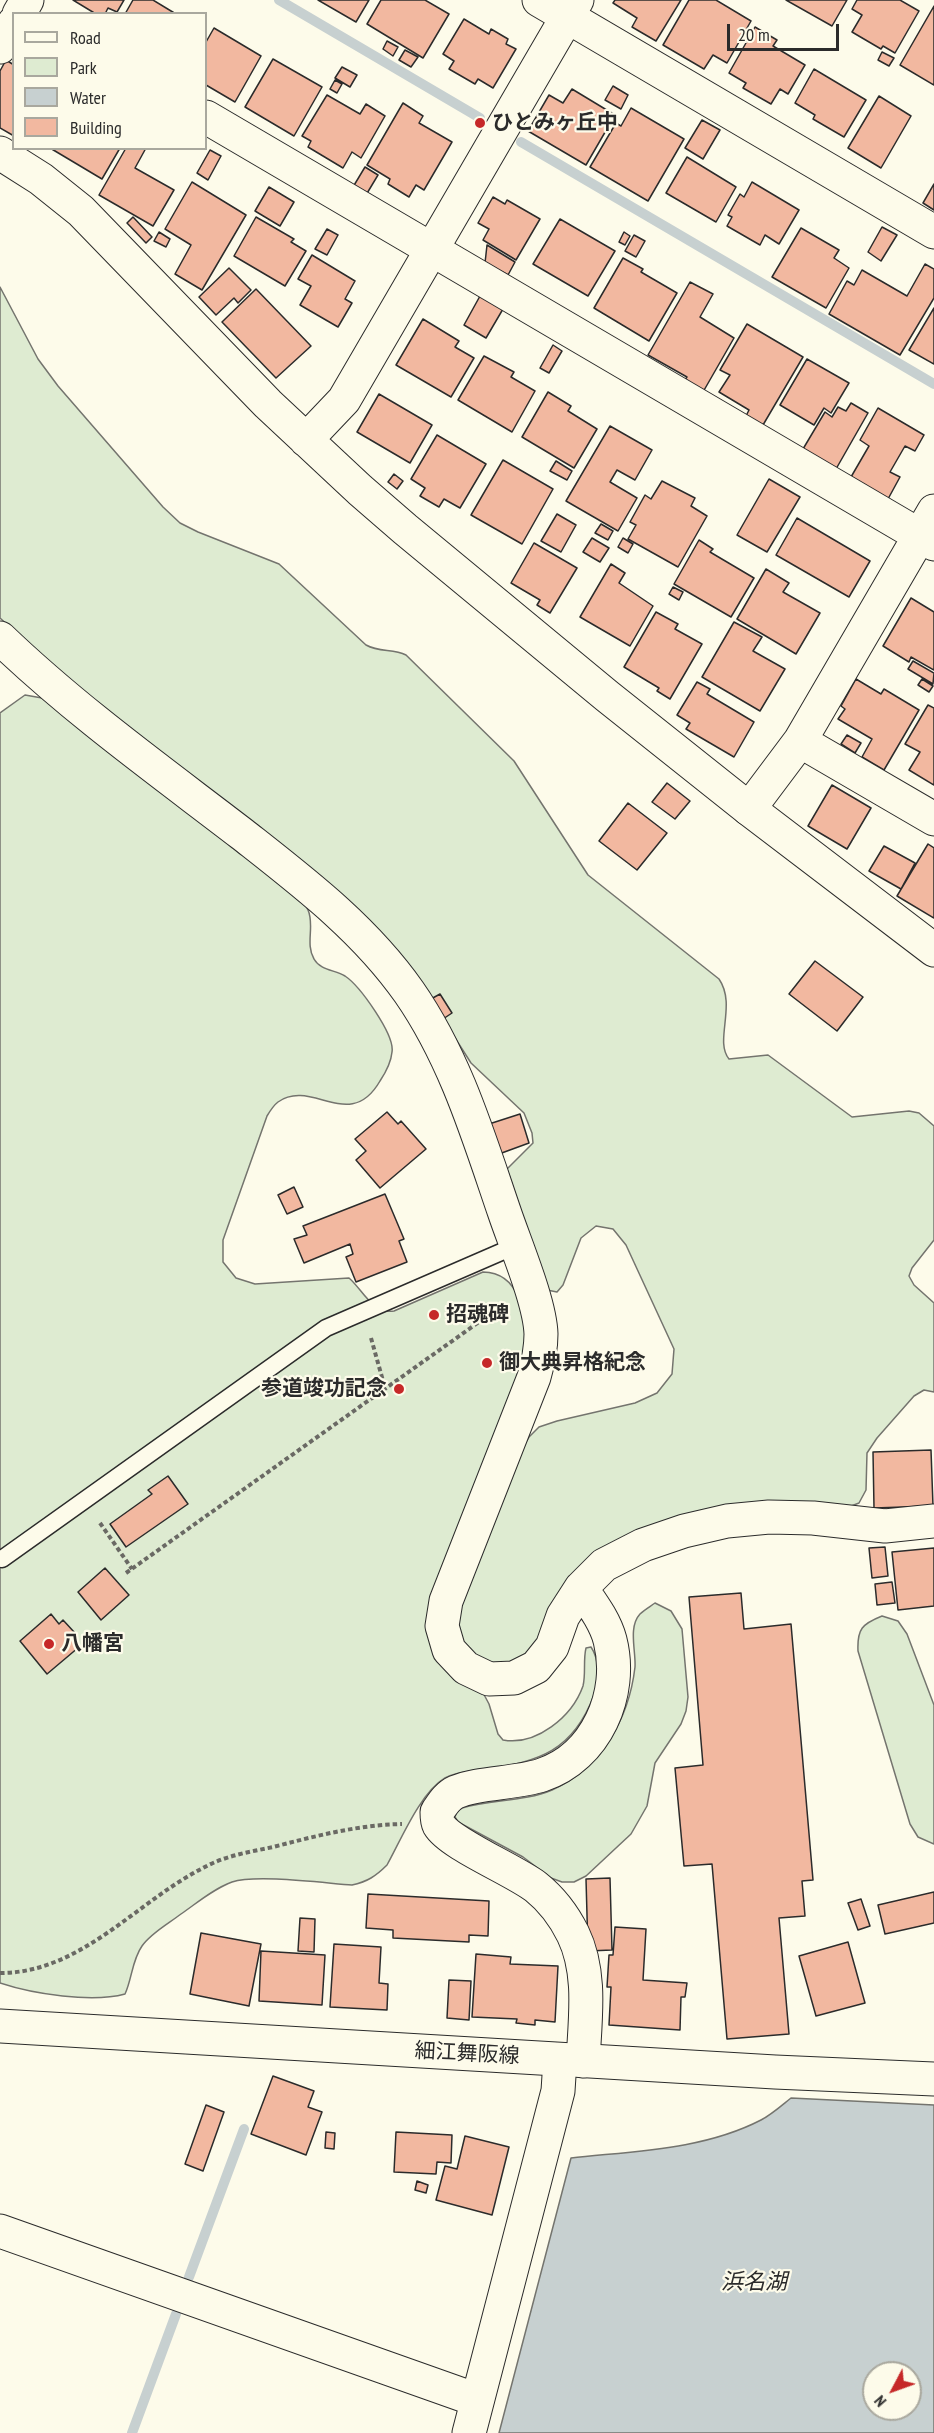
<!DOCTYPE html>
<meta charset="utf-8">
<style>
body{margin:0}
#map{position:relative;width:934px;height:2433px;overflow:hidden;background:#fdfbea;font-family:"PT Sans Narrow",sans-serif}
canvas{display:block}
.legend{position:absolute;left:12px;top:12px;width:195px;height:138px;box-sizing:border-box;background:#fdfbea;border:2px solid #a9a89e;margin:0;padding:8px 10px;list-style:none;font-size:18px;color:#2b2b2b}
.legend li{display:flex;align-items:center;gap:12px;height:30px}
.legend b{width:30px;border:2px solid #a9a89e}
.north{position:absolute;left:862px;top:2361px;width:60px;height:60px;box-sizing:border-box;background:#fdfbea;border:2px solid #a9a89e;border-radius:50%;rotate:229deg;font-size:16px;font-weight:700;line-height:24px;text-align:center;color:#2b2b2b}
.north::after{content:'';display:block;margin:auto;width:21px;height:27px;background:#c62828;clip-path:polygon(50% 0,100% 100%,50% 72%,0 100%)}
.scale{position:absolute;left:727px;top:24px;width:112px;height:27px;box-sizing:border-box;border:3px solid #2b2b2b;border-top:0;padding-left:8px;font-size:18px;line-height:21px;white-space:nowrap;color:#2b2b2b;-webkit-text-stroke:4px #fdfbea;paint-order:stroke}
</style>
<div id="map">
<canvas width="934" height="2433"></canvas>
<ul class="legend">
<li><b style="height:8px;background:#fdfbea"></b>Road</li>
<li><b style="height:16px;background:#deebd1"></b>Park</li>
<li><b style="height:16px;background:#c7d0d0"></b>Water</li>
<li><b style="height:16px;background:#f2b8a0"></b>Building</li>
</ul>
<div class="north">N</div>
<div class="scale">20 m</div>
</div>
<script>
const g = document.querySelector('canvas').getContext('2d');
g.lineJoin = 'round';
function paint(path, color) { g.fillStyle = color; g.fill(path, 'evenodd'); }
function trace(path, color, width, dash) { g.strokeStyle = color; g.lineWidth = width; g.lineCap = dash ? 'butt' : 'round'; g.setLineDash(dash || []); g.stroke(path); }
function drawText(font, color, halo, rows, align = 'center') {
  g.font = font + ' "PT Sans Narrow","Noto Sans JP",sans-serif'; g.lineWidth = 4.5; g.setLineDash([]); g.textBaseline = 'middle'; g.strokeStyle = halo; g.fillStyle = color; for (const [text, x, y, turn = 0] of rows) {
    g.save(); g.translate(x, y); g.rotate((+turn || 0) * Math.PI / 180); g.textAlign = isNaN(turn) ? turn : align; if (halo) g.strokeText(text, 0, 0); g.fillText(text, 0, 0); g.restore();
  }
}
const green = new Path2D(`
 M0 287 38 359 58 386 163 507 180 523 198 532 279 564 366 645C380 653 393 648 406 655L514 761 588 875 719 979C737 1005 714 1041 729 1059L768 1055 852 1117 909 1111 919 1113 934 1126V1240L912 1268 909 1276 914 1285 934 1303V1392L924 1390 914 1396 877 1438 867 1453 866 1490 859 1503 846 1508 680 1517 540 1640C532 1650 524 1660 511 1664 486 1671 456 1649 457 1623 457 1617 459 1611 460 1604L521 1450 529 1437 539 1427 557 1421 635 1403 657 1393 672 1374 674 1349 626 1245 613 1229 596 1226 581 1238 563 1285 557 1292 547 1290 507 1169 533 1143 532 1133 524 1113 471 1063 420 983 75 687 0 618Z
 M25 695 42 698 57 709 298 895C301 899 306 905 308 910 315 925 305 944 314 959 320 970 335 970 345 976 360 986 395 1035 392 1052 391 1063 386 1072 380 1081 350 1133 312 1078 278 1102 274 1105 270 1111 267 1116L223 1240V1262L236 1278 255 1284 349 1278C363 1290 372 1314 394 1311L483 1272C525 1273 524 1322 526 1353L432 1597 489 1704 498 1734 503 1740C536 1746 572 1717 583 1686 586 1674 583 1660 586 1648L591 1647C600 1660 599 1681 594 1695 573 1751 539 1762 485 1769 472 1771 456 1772 445 1778 420 1793 401 1840 387 1865 376 1876 367 1882 352 1885 324 1883 256 1874 232 1882 213 1889 197 1903 181 1914 168 1924 151 1933 142 1946 132 1960 132 1979 125 1994 92 2003 33 1994 0 1983V713Z
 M655 1603 671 1611 682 1629 688 1697 686 1711 681 1724 655 1763 647 1806 631 1834 586 1876 574 1882H562L551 1878 523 1857 458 1822 455 1817 457 1811 462 1808C491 1799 524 1802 552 1790 601 1768 629 1719 635 1667 636 1651 628 1627 640 1614 644 1610 651 1606 655 1603Z
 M882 1616 898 1621 907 1634 934 1705V1844L918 1837 910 1824 858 1651C857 1629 862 1624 882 1616Z`);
const water = new Path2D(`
 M791 2098 934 2105V2433H499L571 2158C634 2151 703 2150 761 2120 771 2115 781 2106 791 2098ZM874 2373H910V2409H874Z`);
const stream = new Path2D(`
 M279 0 480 118
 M521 142 934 384
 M189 2277 244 2129
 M132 2433 176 2314`);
const building = new Path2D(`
 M73 0H124L117 12 108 8 105 14H96Z
 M133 0H153L176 14H125Z
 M318 0H369L356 22Z
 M381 0H425L449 14 423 58 367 24Z
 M615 0H681L656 41 632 27 637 18 613 3Z
 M689 0H716L751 21 727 63 713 55 704 69 663 45Z
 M786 0H847L832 26Z
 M857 0H900L919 11 895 53 883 46 881 49 852 32 862 15 852 9Z
 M934 6V85L900 65Z
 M464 19 489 34 491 29 508 39 506 44 516 49 493 88 478 79 475 84 449 69 454 61 443 54Z
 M755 27 777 40 773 46 805 65 788 94 780 89 771 104 743 88 746 83 729 73Z
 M214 28 261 56 235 102 206 85V42Z
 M387 41 398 47 393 56 383 49Z
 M405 50 418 57 411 67 399 60Z
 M882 52 894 58 889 66 878 60Z
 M273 59 322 87 294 136 245 107Z
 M6 60 14 65V136L0 128V71Z
 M342 67 357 75 350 87 335 78Z
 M814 69 866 100 844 137 813 119 815 115 795 103Z
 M335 80 342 84 337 93 330 89Z
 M613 86 628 95 621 109 605 100Z
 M572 89 615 115 586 165 528 131 549 95 563 103Z
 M327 95 360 114 366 104 385 116 361 158 352 152 343 168 308 147 311 141 302 136Z
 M879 96 911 116 881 168 848 148Z
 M403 103 423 116 419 123 452 142 424 190 416 185 409 197 388 184 390 179 367 165Z
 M631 108 684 139 648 201 590 167 616 123 621 126Z
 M702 120 720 130 703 159 685 148Z
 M50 148H120L102 179Z
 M126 148H146L135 168 174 190 153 226 99 195Z
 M210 150 221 156 208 180 197 173Z
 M687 157 736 187 716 222 666 193Z
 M365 167 378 175 366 195 353 187Z
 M192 182 246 215 202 290 175 274 191 245 165 229Z
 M752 182 799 210 779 244 765 235 760 245 727 226 732 217 728 215 740 194 744 197Z
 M934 184V210L923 203Z
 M269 187 294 202 280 226 255 211Z
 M493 197 505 204 507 200 540 219 516 260 483 240 489 229 478 223Z
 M133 217 152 237 146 243 127 223Z
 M256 217 294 239 291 242 306 251 285 286 234 256Z
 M560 219 615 251 588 296 533 264Z
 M882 227 897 235 881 261 868 252Z
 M801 228 839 250 834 258 849 268 826 308 772 277Z
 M327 229 338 235 327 255 315 249Z
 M159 232 170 239 166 247 154 241Z
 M624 232 630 236 625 245 619 242Z
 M634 235 645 241 636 257 625 251Z
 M487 245 515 262 508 275 485 263Z
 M312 255 355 281 345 299 352 303 338 327 300 305 311 286 298 279Z
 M623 258 643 269 641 272 677 293 649 341 594 308Z
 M925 264 934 269V298L900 355 829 314 847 281 854 285 862 270 907 296Z
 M229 268 251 290 238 303 234 298 216 315 199 297Z
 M690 282 713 294 700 317 734 338 703 392 684 381 687 377 648 355Z
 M256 289 311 346 276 378 222 322Z
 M480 296 503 309 486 338 464 325Z
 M934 308V364L909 350Z
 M423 319 459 341 455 347 474 358 451 397 396 365Z
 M747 324 803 357 763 425 746 416 749 410 719 392 730 375 720 370Z
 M553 345 562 351 549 373 540 368Z
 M484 356 514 372 511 377 535 391 512 432 458 400Z
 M807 359 849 383 831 413 824 408 814 425 780 405Z
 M548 392 571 406 568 411 597 429 574 468 522 437Z
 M379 394 432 425 410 463 357 432Z
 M851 403 868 413 836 469 803 449 825 412 832 417 838 407 846 411Z
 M878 408 924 435 915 451 905 446 890 472 900 477 888 499 851 477 869 446 860 440Z
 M610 426 652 450 635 480 617 470 610 482 637 498 618 531 566 501Z
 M437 435 486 464 460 508 444 499 439 507 420 496 425 488 411 479Z
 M503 460 553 489 522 544 471 515Z
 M556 461 572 471 567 480 550 471Z
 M394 474 403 481 397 489 388 482Z
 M769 479 800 497 767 552 737 535Z
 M662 481 695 498 691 506 707 516 678 567 628 539 636 525 630 522 645 495 651 499Z
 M557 514 576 525 561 552 541 541Z
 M797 518 870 561 849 597 776 555Z
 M601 524 613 531 608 540 595 533Z
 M592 538 609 548 600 562 583 552Z
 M623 538 633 544 628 553 618 547Z
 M699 540 713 549 710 552 754 578 731 617 674 584Z
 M534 543 577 568 550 613 537 605 540 600 511 583Z
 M611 564 625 573 619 583 653 606 630 646 580 617Z
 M766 569 789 583 783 592 820 613 796 654 737 619Z
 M673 587 683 592 679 600 669 594Z
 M911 598 934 612V670L911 657 909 662 883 646Z
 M656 612 678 624 675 629 702 644 670 699 657 691 659 688 624 667Z
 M734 622 762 637 753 651 785 669 760 711 702 677Z
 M913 661 934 673 933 684 908 669Z
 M856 679 881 694 884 689 919 710 884 770 862 757 872 739 838 719 845 709 841 706Z
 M922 679 933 686 929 692 918 685Z
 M697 682 710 689 707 694 754 722 734 757 686 729 690 723 677 715Z
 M928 705 934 708V785L909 770 920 752 905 744Z
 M847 735 861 743 855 753 841 744Z
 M667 783 690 801 675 819 652 802Z
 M832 785 871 808 847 849 808 826Z
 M628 803 667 833 637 870 599 841Z
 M928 844 934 848V918L897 896Z
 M884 846 915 863 901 889 869 871Z
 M815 961 863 997 837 1031 789 994Z
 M440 994 452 1013 443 1019 431 999Z
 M387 1112 398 1124 401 1121 426 1149 380 1188 356 1160 366 1151 355 1139Z
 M520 1114 529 1143 499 1154 489 1124Z
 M294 1187 303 1207 287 1214 278 1195Z
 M385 1194 404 1239 399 1241 407 1262 356 1282 346 1257 353 1254 350 1244 304 1263 294 1239 307 1235 303 1226Z
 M931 1450 933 1506 874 1508 873 1452Z
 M168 1476 188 1504 126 1547 110 1524 152 1494 148 1490Z
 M885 1547 888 1576 872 1578 869 1548Z
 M934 1548V1606L898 1610 892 1552Z
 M105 1568 129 1595 101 1620 78 1592Z
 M892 1582 895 1603 877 1605 875 1584Z
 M741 1593 744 1629 791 1624 813 1880 802 1881 805 1916 779 1918 789 2034 727 2039 712 1864 684 1866 675 1768 703 1765 689 1597Z
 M51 1614 59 1624 63 1620 75 1633 70 1637 79 1647 47 1674 20 1641Z
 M610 1878 612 1950 588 1951 586 1879Z
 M934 1892V1923L885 1934 878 1905Z
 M368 1894 489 1901 488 1936 469 1935V1942L393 1938V1930L366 1928Z
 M861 1899 870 1926 858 1930 848 1903Z
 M300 1918 315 1919 314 1952 298 1951Z
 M615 1927 646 1929 643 1980 687 1983 685 1997H681L680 2030 609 2025 611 1987H607L609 1955H613Z
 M201 1933 261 1944 249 2006 190 1994Z
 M848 1942 865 2003 816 2016 799 1956Z
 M334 1944 381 1947 379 1983 388 1984 387 2010 330 2007Z
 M261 1951 325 1955 322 2005 259 2001Z
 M476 1954 511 1957 510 1964 558 1966 555 2022 535 2020V2025L516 2023 517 2019 472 2017Z
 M449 1980 471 1981 469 2020 447 2018Z
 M273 2076 314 2091 308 2107 322 2112 306 2155 251 2134Z
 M206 2105 224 2112 203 2171 185 2164Z
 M326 2132 335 2133 334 2149 325 2148Z
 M396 2132 452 2135 451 2163 437 2162 436 2174 394 2172Z
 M465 2136 509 2147 492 2215 436 2200 445 2166 457 2169Z
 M417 2181 428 2185 426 2193 415 2190Z`);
const path = new Path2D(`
 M371 1338 385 1388
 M100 1523 132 1569
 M126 1573 500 1307
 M0 1973C81 1973 136 1902 203 1868 224 1856 249 1852 273 1847 316 1836 357 1825 402 1824`);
const service = new Path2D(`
 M2 1559 326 1328 515 1246`);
const minor = new Path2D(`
 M539 0 934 232
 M19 14 27 0
 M0 47 14 23
 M206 117 934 544
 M0 638C75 710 160 771 242 834 303 882 364 928 409 992 455 1058 478 1135 504 1211 515 1244 540 1302 541 1334 541 1349 538 1363 534 1377L446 1601 442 1626 449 1650 466 1668 489 1679 514 1678 536 1667 552 1647 563 1616 581 1588 604 1565 643 1545 684 1531 727 1521 769 1517 813 1518 885 1526 934 1521
 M800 741 934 819
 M749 809 800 741 934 511
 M581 1588C592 1604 605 1621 610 1640 624 1694 596 1757 542 1775 515 1784 479 1782 456 1792 447 1796 442 1805 437 1812 437 1816 437 1821 439 1825 450 1844 514 1870 536 1887 551 1899 564 1916 573 1934 592 1973 585 2019 583 2061
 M0 2231 477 2400`);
const tertiary = new Path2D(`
 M0 153 41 179 81 211 268 404 360 490 405 529 607 696 749 809 934 950
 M306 440 344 400 577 0
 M469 2433 558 2091 560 2060`);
const primary = new Path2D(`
 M0 2026 775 2072 934 2079`);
const markers = [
 [480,123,6,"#c62828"],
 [434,1315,6,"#c62828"],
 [487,1363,6,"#c62828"],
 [399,1389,6,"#c62828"],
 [49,1644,6,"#c62828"]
];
const poiNames = [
 ["ひとみヶ丘中",492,123],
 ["招魂碑",446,1315],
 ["御大典昇格紀念",499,1363],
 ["参道竣功記念",387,1389,"right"],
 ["八幡宮",61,1644]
];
const streetNames = [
 ["細江舞阪線",467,2054,3]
];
const waterNames = [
 ["浜名湖",754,2283]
];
paint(green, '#deebd1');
trace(green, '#74746e', 1.5);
paint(water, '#c7d0d0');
trace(water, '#74746e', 1.5);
trace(stream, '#c7d0d0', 10);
paint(building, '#f2b8a0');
trace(building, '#2b2b2b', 1.5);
trace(service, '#2b2b2b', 19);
trace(minor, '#2b2b2b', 35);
trace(tertiary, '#2b2b2b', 35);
trace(primary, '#2b2b2b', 35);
trace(path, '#6a6964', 4, [4.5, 3]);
trace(service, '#fdfbea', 16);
trace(minor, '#fdfbea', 33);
trace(tertiary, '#fdfbea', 33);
trace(primary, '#fdfbea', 33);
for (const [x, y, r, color] of markers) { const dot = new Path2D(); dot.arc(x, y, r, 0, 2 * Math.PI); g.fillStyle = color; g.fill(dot); trace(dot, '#fdfbea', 2); }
drawText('bold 21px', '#2b2b2b', '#fdfbea', poiNames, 'left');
drawText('21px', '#2b2b2b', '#fdfbea', streetNames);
drawText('italic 22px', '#2b2b2b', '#fdfbea', waterNames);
</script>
